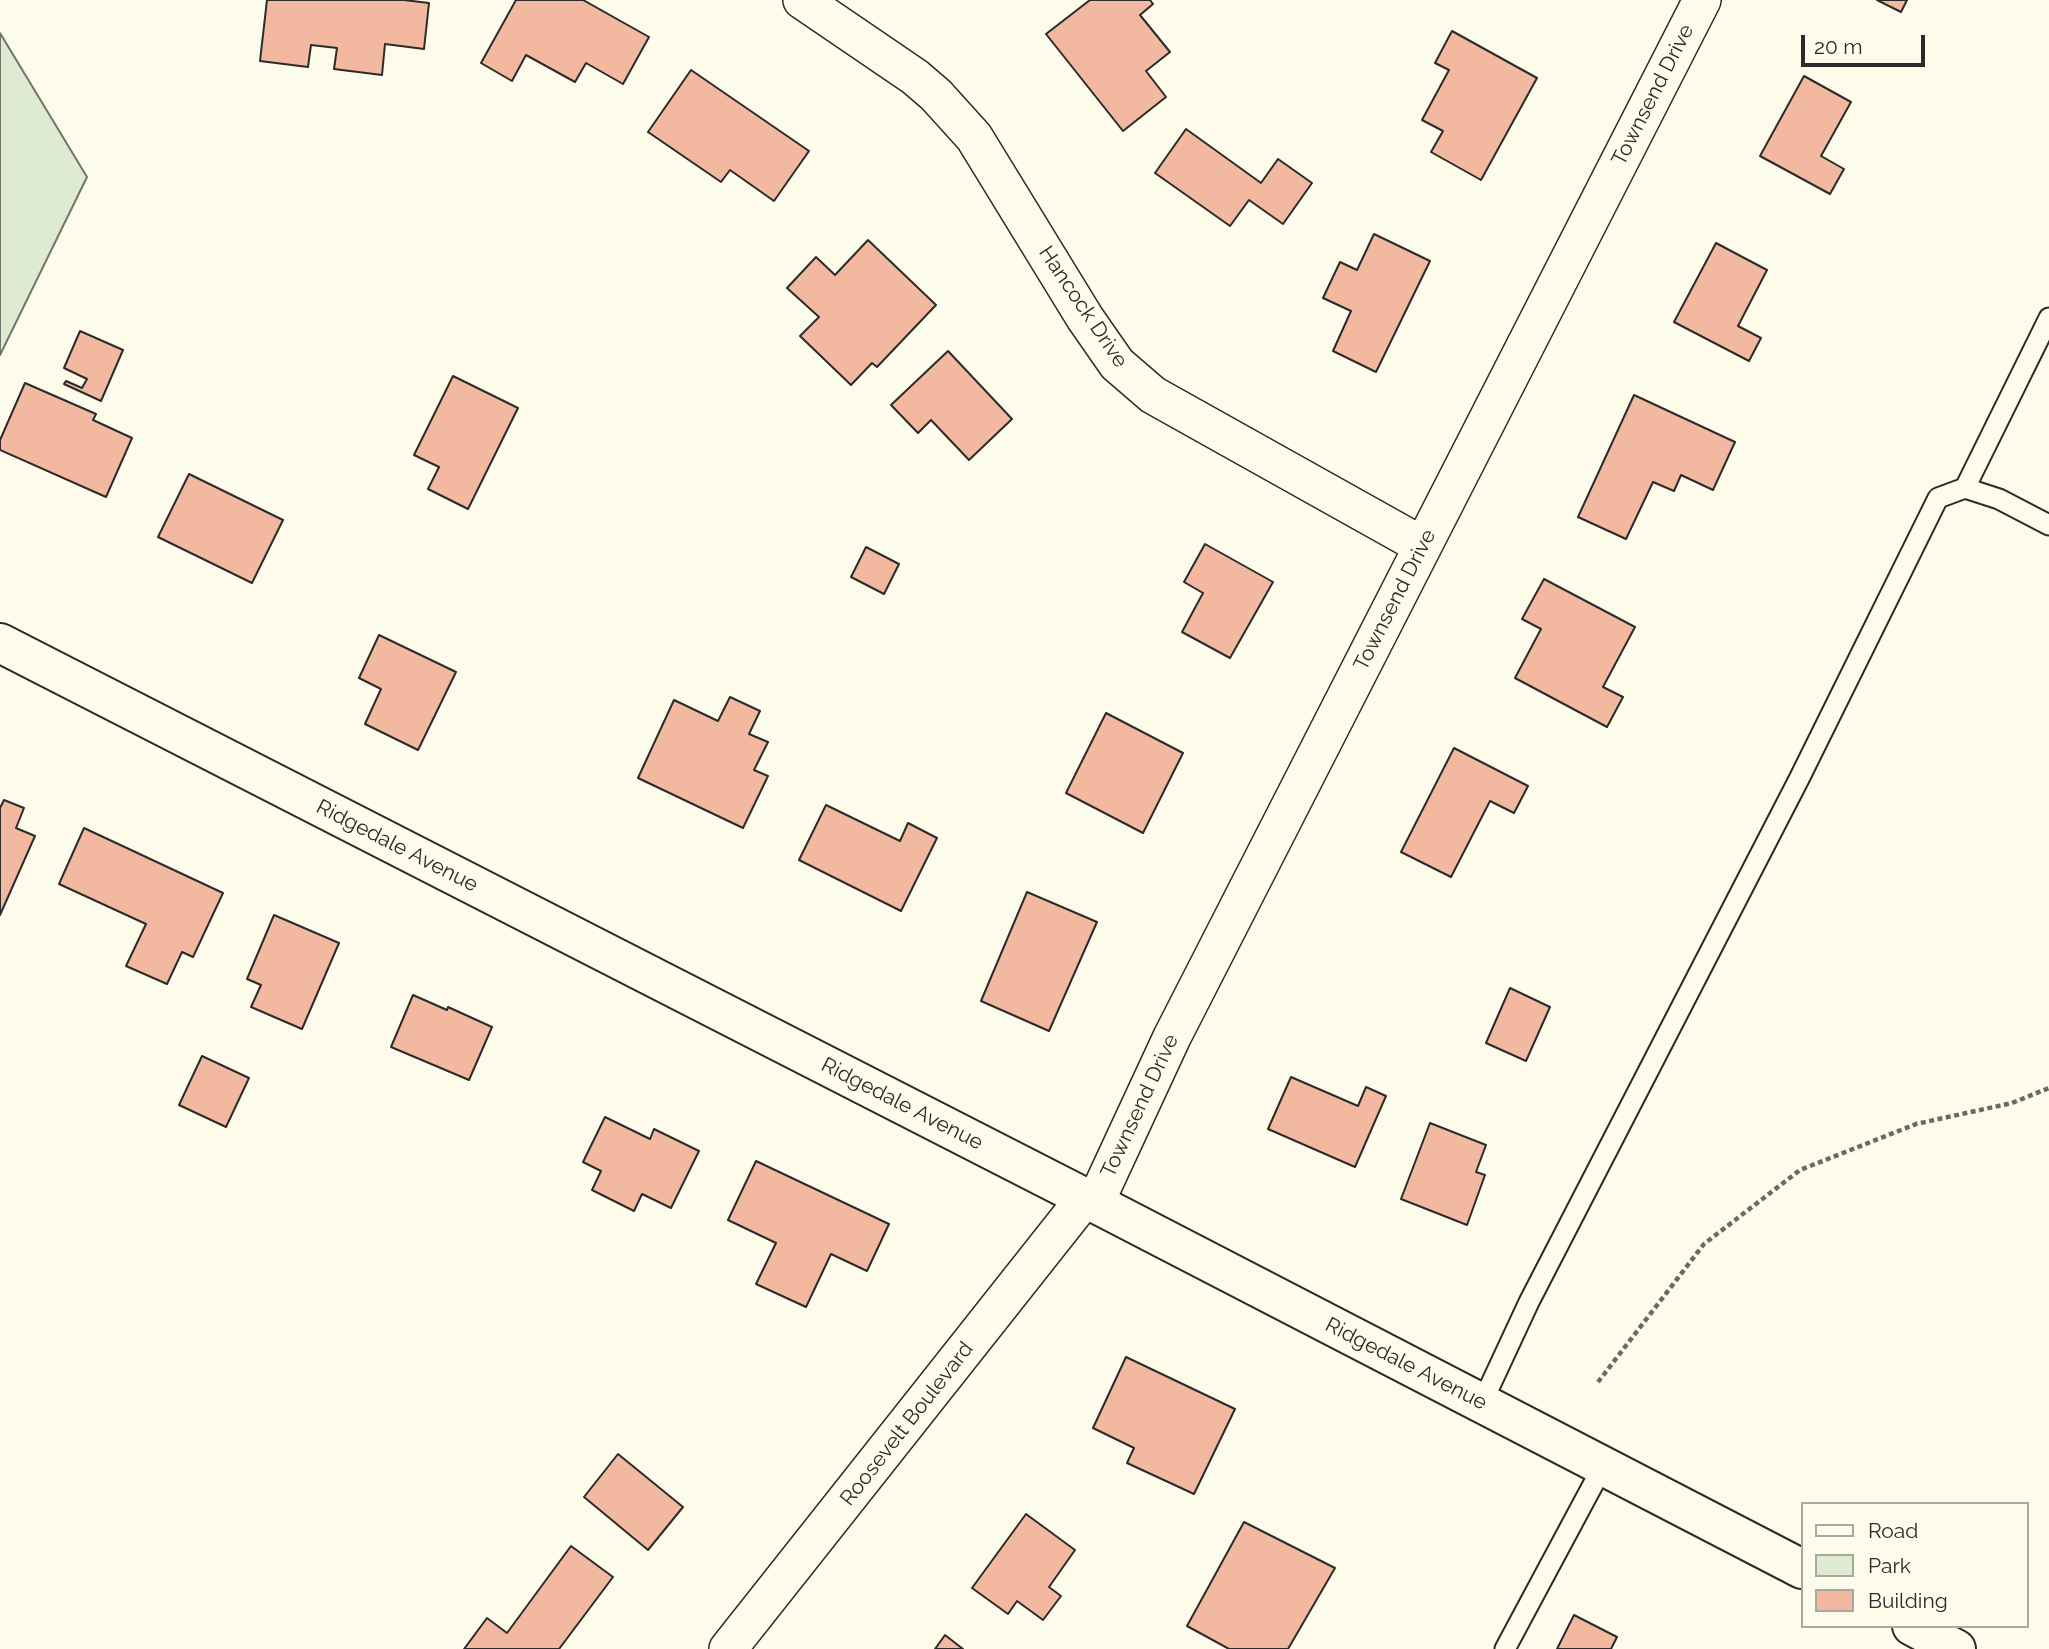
<!DOCTYPE html>
<style>
body{margin:0}
#map{position:relative;width:2049px;height:1649px;overflow:hidden;background:#fdfbea;font-family:Raleway,sans-serif}
canvas{display:block}
.legend{position:absolute;left:1801px;top:1502px;width:228px;height:126px;box-sizing:border-box;background:#fdfbea;border:2px solid #a9a89e;margin:0;padding:9px 12px;list-style:none;font-size:21px;color:#2b2b2b}
.legend li{display:flex;align-items:center;gap:14px;height:35px}
.legend b{width:35px;border:2px solid #a9a89e}
.scale{position:absolute;left:1801px;top:35px;width:124px;height:32px;box-sizing:border-box;border:4px solid #2b2b2b;border-top:0;padding-left:9px;font-size:21px;line-height:24px;white-space:nowrap;color:#2b2b2b;-webkit-text-stroke:5px #fdfbea;paint-order:stroke}
</style>
<div id="map">
<canvas width="2049" height="1649"></canvas>
<ul class="legend">
<li><b style="height:9px;background:#fdfbea"></b>Road</li>
<li><b style="height:19px;background:#deebd1"></b>Park</li>
<li><b style="height:19px;background:#f2b8a0"></b>Building</li>
</ul>
<div class="scale">20 m</div>
</div>
<script>
const g = document.querySelector('canvas').getContext('2d');
g.lineJoin = 'round';
function paint(path, color) { g.fillStyle = color; g.fill(path, 'evenodd'); }
function trace(path, color, width, dash) { g.strokeStyle = color; g.lineWidth = width; g.lineCap = dash ? 'butt' : 'round'; g.setLineDash(dash || []); g.stroke(path); }
function drawText(font, color, halo, rows, align = 'center') {
  g.font = font + ' Raleway,sans-serif'; g.lineWidth = 5; g.setLineDash([]); g.textBaseline = 'middle'; g.strokeStyle = halo; g.fillStyle = color; for (const [text, x, y, turn = 0] of rows) {
    g.save(); g.translate(x, y); g.rotate((+turn || 0) * Math.PI / 180); g.textAlign = isNaN(turn) ? turn : align; if (halo) g.strokeText(text, 0, 0); g.fillText(text, 0, 0); g.restore();
  }
}
const green = new Path2D(`
 M0 33 87 177 0 355Z`);
const building = new Path2D(`
 M267 0H404L429 3 424 49 385 44 382 75 334 69 337 48 311 45 308 67 260 61Z
 M516 0H583L649 37 623 84 586 63 575 82 526 55 512 81 481 63Z
 M1090 0H1150L1153 4 1140 15 1170 52 1146 71 1166 97 1123 131 1046 34Z
 M1877 0H1907L1901 12Z
 M1452 31 1537 78 1481 180 1431 152 1443 131 1422 120 1449 70 1435 63Z
 M691 70 809 151 774 201 730 170 721 182 648 132Z
 M1804 76 1851 102 1821 156 1844 169 1830 194 1760 156Z
 M1186 129 1261 183 1278 159 1312 183 1283 224 1249 200 1230 226 1155 173Z
 M1374 234 1430 261 1376 372 1333 351 1351 311 1323 298 1340 262 1357 270Z
 M868 240 936 305 877 367 872 363 851 385 800 336 819 317 787 288 816 257 835 275Z
 M1716 243 1767 270 1738 326 1761 338 1749 361 1674 322Z
 M80 331 123 350 101 401 64 384 66 381 82 388 87 379 64 368Z
 M948 351 1012 419 969 460 931 420 918 433 891 405Z
 M453 376 518 408 468 509 428 489 439 467 414 455Z
 M25 383 96 414 93 420 132 438 106 497 0 450V440Z
 M1634 395 1735 442 1713 490 1681 475 1674 491 1653 482 1626 539 1578 517Z
 M189 474 283 520 252 583 158 537Z
 M1205 544 1273 582 1230 658 1182 632 1203 593 1184 582Z
 M866 547 899 564 884 594 851 577Z
 M1544 579 1635 627 1603 687 1623 697 1607 727 1515 678 1541 629 1522 619Z
 M379 635 456 672 418 750 365 724 381 689 359 678Z
 M730 697 760 711 749 734 768 742 754 770 768 776 743 828 638 778 674 700 718 721Z
 M1106 713 1183 753 1143 833 1066 793Z
 M1454 748 1528 786 1514 813 1490 801 1451 877 1401 852Z
 M4 800 24 808 16 828 35 836 0 915V808Z
 M826 805 900 841 908 823 937 838 901 911 799 860Z
 M84 828 223 893 193 957 182 952 167 984 126 966 146 924 59 884Z
 M1027 892 1097 922 1049 1031 981 1001Z
 M274 915 339 943 302 1029 251 1007 261 985 247 979Z
 M1510 988 1550 1007 1526 1061 1486 1043Z
 M413 995 447 1010 448 1007 492 1027 469 1080 391 1047Z
 M202 1056 249 1078 226 1127 179 1105Z
 M1291 1077 1358 1106 1366 1087 1386 1096 1355 1167 1268 1129Z
 M605 1117 650 1139 654 1129 699 1151 671 1208 642 1194 634 1211 592 1190 601 1171 583 1162Z
 M1430 1123 1486 1145 1476 1172 1485 1175 1467 1225 1401 1199Z
 M756 1161 889 1224 867 1271 831 1254 806 1307 756 1284 776 1243 728 1220Z
 M1126 1357 1235 1409 1194 1494 1127 1463 1134 1448 1093 1428Z
 M618 1454 683 1507 648 1550 584 1497Z
 M1026 1514 1075 1550 1049 1587 1061 1596 1043 1620 1017 1601 1008 1614 972 1588Z
 M1244 1522 1335 1568 1288 1649H1229L1187 1626Z
 M571 1546 613 1577 559 1649H464L487 1618 507 1633Z
 M1574 1615 1617 1637 1611 1649H1557Z
 M945 1635 963 1649H935Z`);
const path = new Path2D(`
 M1598 1382 1704 1244 1800 1170 1916 1124 2012 1103 2049 1088`);
const service = new Path2D(`
 M1965 488 2049 318
 M1482 1403 1529 1302 1799 779 1938 498 1965 488 1999 499 2049 525
 M1505 1649 1603 1466`);
const minor = new Path2D(`
 M802 0 915 77 936 95 974 137 1085 318 1117 364 1153 395 1423 546
 M1095 1203 1172 1037 1702 0
 M728 1649 1085 1198`);
const secondary = new Path2D(`
 M0 643 1095 1203 1802 1569
 M1912 1626 1956 1649`);
const streetNames = [
 ["Townsend Drive",1653,95,-63],
 ["Hancock Drive",1083,307,56],
 ["Townsend Drive",1395,600,-63],
 ["Ridgedale Avenue",397,846,27],
 ["Ridgedale Avenue",902,1104,27],
 ["Townsend Drive",1140,1106,-65],
 ["Ridgedale Avenue",1406,1364,27],
 ["Roosevelt Boulevard",907,1424,-52]
];
paint(green, '#deebd1');
trace(green, '#74746e', 2);
paint(building, '#f2b8a0');
trace(building, '#2b2b2b', 2);
trace(service, '#2b2b2b', 23);
trace(minor, '#2b2b2b', 40);
trace(secondary, '#2b2b2b', 42);
trace(path, '#6a6964', 4.5, [5, 3.5]);
trace(service, '#fdfbea', 19);
trace(minor, '#fdfbea', 37);
trace(secondary, '#fdfbea', 38);
drawText('21px', '#2b2b2b', '#fdfbea', streetNames);
</script>
